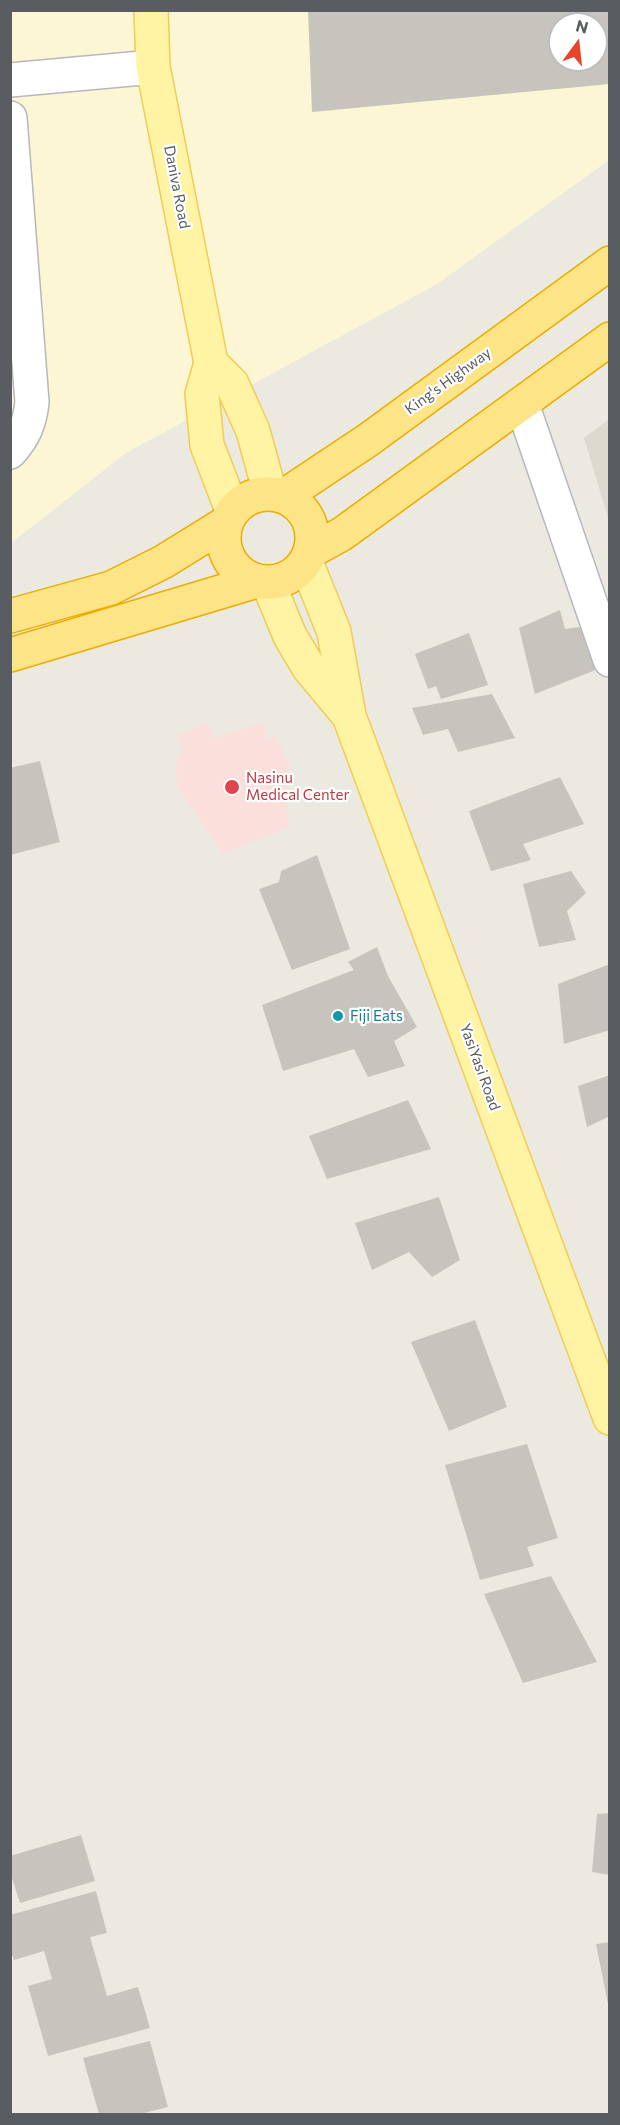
<!DOCTYPE html>
<style>
body{margin:0}
#map{position:relative;width:620px;height:2125px;overflow:hidden;background:#eceae0;font-family:Commissioner,sans-serif}
canvas{display:block}
.frame{position:absolute;inset:0;border:12px solid #595c61;pointer-events:none}
.north{position:absolute;left:548px;top:12px;width:60px;height:60px;box-sizing:border-box;background:#fff;border:2px solid #bdbec0;border-radius:50%;rotate:15deg;font-size:16px;font-weight:700;line-height:24px;text-align:center;color:#595c61}
.north::after{content:'';display:block;margin:auto;width:21px;height:27px;background:#e8432b;clip-path:polygon(50% 0,100% 100%,50% 72%,0 100%)}
</style>
<div id="map">
<canvas width="620" height="2125"></canvas>
<div class="frame"></div>
<div class="north">N</div>
</div>
<script>
const g = document.querySelector('canvas').getContext('2d');
g.lineJoin = 'round';
function paint(path, color) { g.fillStyle = color; g.fill(path, 'evenodd'); }
function trace(path, color, width, dash) { g.strokeStyle = color; g.lineWidth = width; g.lineCap = dash ? 'butt' : 'round'; g.setLineDash(dash || []); g.stroke(path); }
function drawText(font, color, halo, rows, align = 'center') {
  g.font = font + ' Commissioner,sans-serif'; g.lineWidth = 4.5; g.setLineDash([]); g.textBaseline = 'middle'; g.strokeStyle = halo; g.fillStyle = color; for (const [text, x, y, turn = 0] of rows) {
    g.save(); g.translate(x, y); g.rotate((+turn || 0) * Math.PI / 180); g.textAlign = isNaN(turn) ? turn : align; if (halo) g.strokeText(text, 0, 0); g.fillText(text, 0, 0); g.restore();
  }
}
const commercial = new Path2D(`
 M11 11H609V160L437 284 126 453 11 543ZM560 24H596V60H560Z`);
const education = new Path2D(`
 M609 419V521L584 438Z`);
const medical = new Path2D(`
 M208 723 215 738 263 723 267 740 275 734 290 765 285 788 288 828 223 854 177 787 176 765 182 752 178 734Z`);
const building = new Path2D(`
 M308 10H610V84L312 112ZM560 24H596V60H560Z
 M560 610 565 629 580 627 598 669 535 694 519 628Z
 M469 633 488 685 441 699 436 686 428 689 415 654Z
 M492 694 515 738 458 752 448 729 423 735 412 708Z
 M40 761 60 842 10 855V768Z
 M560 777 584 824 523 844 531 860 491 871 469 811Z
 M317 855 350 949 292 970 259 889 279 882 281 871Z
 M571 871 586 893 567 911 576 940 539 947 523 884Z
 M377 947 388 976 417 1027 394 1041 405 1066 368 1077 354 1049 283 1071 262 1005 354 970 348 962Z
 M610 964V1030L564 1044 558 984Z
 M610 1075V1122L608 1117 587 1127 578 1086Z
 M408 1100 431 1149 327 1179 309 1136Z
 M439 1197 460 1260 432 1277 409 1252 372 1270 355 1223Z
 M475 1320 507 1407 449 1431 411 1342Z
 M527 1444 558 1538 527 1547 534 1566 480 1580 445 1465Z
 M551 1576 597 1662 523 1683 484 1594Z
 M610 1813V1875L592 1872 597 1814Z
 M81 1835 95 1881 20 1903 10 1872V1856Z
 M96 1891 107 1933 90 1937 107 1996 138 1987 150 2028 48 2056 28 1986 52 1979 44 1951 14 1960 10 1949V1915Z
 M610 1942V2004H608L596 1944Z
 M150 2041 168 2107 140 2114H99L83 2058Z`);
const minor = new Path2D(`
 M10 80 153 67
 M10 118 32 402C30 423 24 436 10 452
 M522 404 610 660`);
const major = new Path2D(`
 M151 10 153 67 211 363 202 394 207 445 232 510
 M211 363 232 384 253 431 270 493
 M306 562 334 632 349 716 610 1418
 M268 583 290 636 309 668 349 716`);
const highway = new Path2D(`
 M224 538a44 44 0 1 1 88 0a44 44 0 1 1-88 0Z
 M284 496 368 440 610 263
 M311 551 342 534 610 339
 M10 616 111 588 163 562 226 523
 M10 655 257 581`);
const markers = [
 [232,787,8,"#e0444e"],
 [338,1016,6,"#0f9aa8"]
];
const streetNames = [
 ["Daniva Road",177,187,79],
 ["King's Highway",448,381,-36],
 ["YasiYasi Road",480,1067,70]
];
const healthNames = [
 ["Nasinu",246,778],
 ["Medical Center",246,795]
];
const cultureNames = [
 ["Fiji Eats",350,1016]
];
paint(commercial, '#fdf6d4');
paint(education, '#dcd9ce');
paint(medical, '#fadfdb');
paint(building, '#c7c4bd');
trace(minor, '#b6b8bd', 36);
trace(major, '#f0cc55', 36);
trace(highway, '#ebad01', 36);
trace(minor, '#fff', 33);
trace(major, '#fef4a3', 33);
trace(highway, '#fce487', 33);
for (const [x, y, r, color] of markers) { const dot = new Path2D(); dot.arc(x, y, r, 0, 2 * Math.PI); g.fillStyle = color; g.fill(dot); trace(dot, '#fff', 2); }
drawText('15px', '#595c61', '#fff', streetNames);
drawText('15px', '#be3a42', '#fff', healthNames, 'left');
drawText('15px', '#0d838f', '#fff', cultureNames, 'left');
</script>
